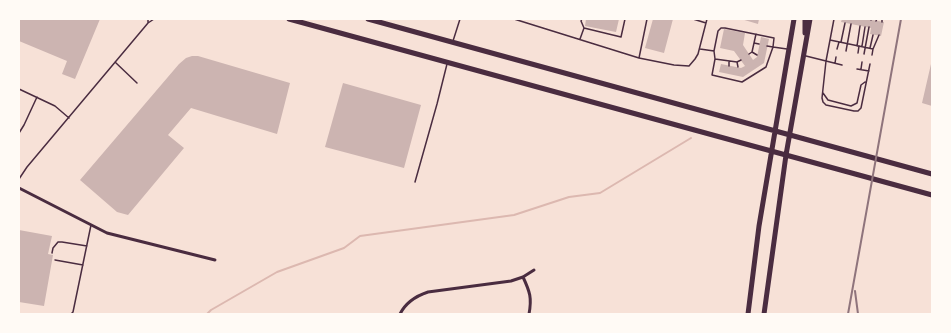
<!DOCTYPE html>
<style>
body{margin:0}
#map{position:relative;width:951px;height:333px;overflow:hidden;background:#f7e1d7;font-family:Mulish,sans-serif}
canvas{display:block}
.frame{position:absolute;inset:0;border:20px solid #fffaf5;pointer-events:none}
</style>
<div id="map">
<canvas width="951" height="333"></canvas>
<div class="frame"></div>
</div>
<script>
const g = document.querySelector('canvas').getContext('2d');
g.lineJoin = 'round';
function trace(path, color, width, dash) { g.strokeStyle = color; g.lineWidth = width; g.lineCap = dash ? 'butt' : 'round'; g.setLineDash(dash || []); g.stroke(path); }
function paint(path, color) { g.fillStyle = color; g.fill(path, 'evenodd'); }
const stream = new Path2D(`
 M207 314 211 310 277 272 344 248 360 236 514 215 569 197 600 193 691 138`);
const building = new Path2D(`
 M19 19H100L75 79 62 74 67 61 19 41Z
 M586 19H619L616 32 585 26Z
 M653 19H673L664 53 645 48Z
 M741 19H759L758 24Z
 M842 19H866L884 22 881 36 870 34 871 28 841 22Z
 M724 29 745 33 743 45 753 60 757 57 761 37 769 39 764 63 743 77 719 72 721 64 741 68 745 66 734 51 720 48Z
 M192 56H198L290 83 277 134 191 108 168 135 184 148 128 215 117 212 80 180 179 64 186 58Z
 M931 64H932V106L922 103Z
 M343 83 421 105 404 168 325 147Z
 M19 230 52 236 48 254 53 255 44 306 19 302Z`);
const service = new Path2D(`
 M148 19V23
 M514 19 639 58 674 65 689 66 695 59 698 54 707 19
 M693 19 706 23
 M871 20V19
 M876 21 877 19
 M882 22V19
 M584 28 621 37 625 19
 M580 39 584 28 581 21 582 19
 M830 40 873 49
 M453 41 460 19
 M841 42 845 23
 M754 43 759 44
 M857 46 860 26
 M862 46 865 27
 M870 48 873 35
 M700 49 714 51 715 59 712 75 742 82 766 67 767 64 773 47 787 49
 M837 49 839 42
 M714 51 718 31 721 28H725L774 38 773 47 767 46
 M846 51 851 24
 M752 52 757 55
 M858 53 859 46
 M749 54 752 52 756 34
 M864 54 869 27
 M872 55 873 49 879 35
 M806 56 826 61 834 19
 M639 58 647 19
 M715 59 737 62 741 60
 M115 62 137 83
 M737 62 738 67
 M835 63 836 57
 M842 65 826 61 822 98 823 102 826 105 854 111H858L861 108 870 64
 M729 66V61
 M857 69 869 71
 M861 69 862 62
 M19 89 55 106 69 118
 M823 93 828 100 851 106 857 103 861 85 865 82
 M19 133 24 125 37 97
 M19 179 27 167 148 23 154 19
 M415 182 437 104 447 64
 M52 253 53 248 58 242H62L87 246
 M55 260 83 265
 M71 314 73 312 91 225`);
const minor = new Path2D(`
 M19 188 107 233 215 260
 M523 277C530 292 532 298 529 314
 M400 314C406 302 416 296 428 292L511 281 523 277 534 270`);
const primary = new Path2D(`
 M289 19 932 195
 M368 19 932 174
 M805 33V19
 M748 314 759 226 794 19
 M764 314 786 155 810 19`);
const rail = new Path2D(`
 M855 291 858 314
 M848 314 901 19`);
trace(stream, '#dcb8b0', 2);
paint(building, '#ccb4b1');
trace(service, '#4a2c40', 1.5);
trace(minor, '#4a2c40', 3);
trace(primary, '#4a2c40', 5);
trace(rail, '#8f747c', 2);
</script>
